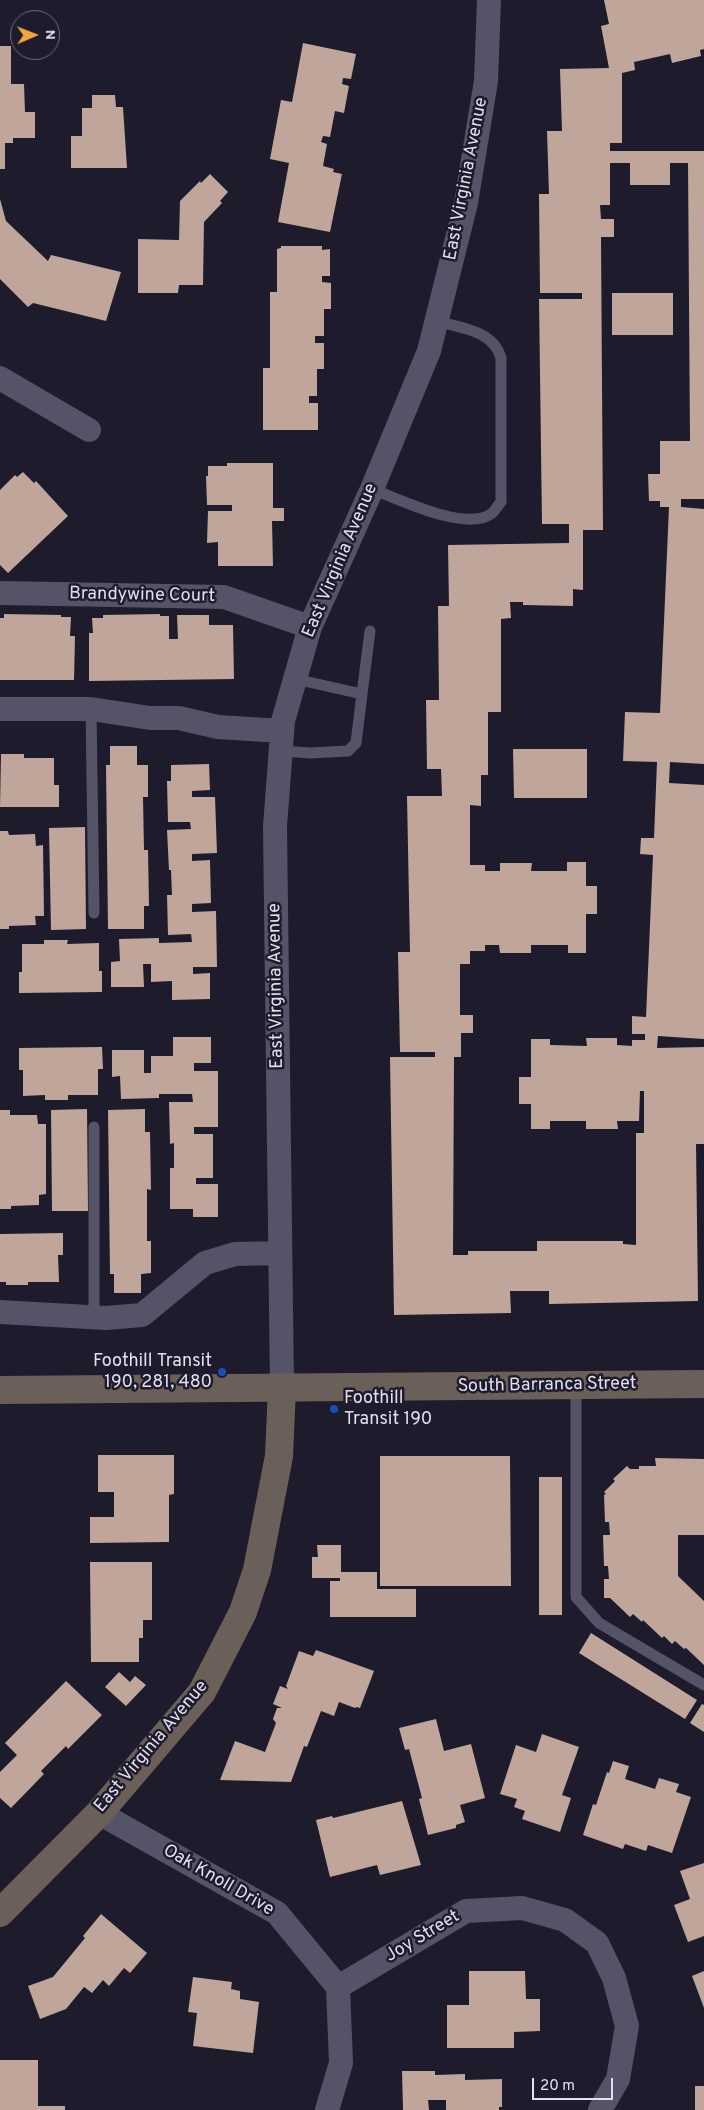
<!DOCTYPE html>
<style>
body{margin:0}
#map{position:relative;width:704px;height:2110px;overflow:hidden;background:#1e1b2d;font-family:Overpass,sans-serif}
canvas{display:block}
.north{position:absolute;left:10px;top:10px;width:50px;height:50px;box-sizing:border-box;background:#1e1b2d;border:1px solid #6c6a7a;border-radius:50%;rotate:89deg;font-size:14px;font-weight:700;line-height:20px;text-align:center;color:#e1e0ed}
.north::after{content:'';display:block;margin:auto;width:18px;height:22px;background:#efa73d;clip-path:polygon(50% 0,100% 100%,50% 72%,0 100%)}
.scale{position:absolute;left:532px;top:2078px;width:81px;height:22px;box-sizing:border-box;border:2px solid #e1e0ed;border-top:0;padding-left:6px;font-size:15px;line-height:18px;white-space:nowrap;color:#e1e0ed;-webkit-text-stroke:4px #1e1b2d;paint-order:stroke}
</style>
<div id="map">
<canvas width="704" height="2110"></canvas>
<div class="north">N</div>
<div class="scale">20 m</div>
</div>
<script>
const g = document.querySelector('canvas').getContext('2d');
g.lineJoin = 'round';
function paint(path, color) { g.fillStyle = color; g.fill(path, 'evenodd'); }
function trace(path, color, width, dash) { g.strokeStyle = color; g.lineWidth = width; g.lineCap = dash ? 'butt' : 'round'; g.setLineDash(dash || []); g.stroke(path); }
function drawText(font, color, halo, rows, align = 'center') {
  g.font = font + ' Overpass,sans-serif'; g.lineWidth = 5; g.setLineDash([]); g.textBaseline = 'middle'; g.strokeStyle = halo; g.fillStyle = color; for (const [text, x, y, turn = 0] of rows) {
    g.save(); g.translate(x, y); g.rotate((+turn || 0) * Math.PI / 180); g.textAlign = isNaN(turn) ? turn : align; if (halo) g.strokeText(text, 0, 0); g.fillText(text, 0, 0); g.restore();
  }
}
const building = new Path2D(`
 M604 0H704V49L700 50 701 56 672 63 670 54 634 62 635 70 622 73V143H610V151H704V499H681V507L704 509V764L670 762 669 783 704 785V1039L658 1036 657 1048 704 1047V1144H696L698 1301 549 1304V1291H510L511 1313 394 1315 390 1057H435V1052H400L398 952H410L407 796H442L441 769H427L426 700H439L438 606H449L448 545 569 543V524H542L539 299H582V293H540L539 194H549L547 131H562L560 69 609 68 601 26 609 24ZM610 163H630V185H670V163H688L690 441H660V474H648L649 501H660V507H669L660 713 625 712 623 761 657 762 654 838H641L640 854 653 855 646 1017 632 1016V1034H645V1040H632V1046L617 1045V1038H586L587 1046 550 1045V1039H531V1077H519V1104H531V1129H550V1121H586V1129H618L617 1121H639L640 1091H644V1133H636V1245L623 1244V1241H537V1251H468V1255H453L454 1057H461V1033H473V1015H460V964H470V951H485V945H499L500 953H531V945H568V953H586V914H597V886H586V862H567V871H531L532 863H500V871H485V865H470V805L481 806V775H488V712H501V619L511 618 510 602H523V605L573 606V589L583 590V530H603L601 237H614V219H601L600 205H610Z
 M303 43 356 54 351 79 343 78 342 84 349 86 344 113 335 111 330 137 323 136 321 142 327 144 323 166 334 169 333 172 342 174 330 232 278 222 289 163 270 159 281 100 292 102Z
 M0 46H11V84H24L25 112H35V138H13V143H5V169H0Z
 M92 95H115L116 107H123L127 168H71V136H82V108H92Z
 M210 174 228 192 220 201 222 203 204 222 203 285H179L178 293H138V239L179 240 180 201 200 181 201 183Z
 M0 199 6 221 48 261 51 255 121 272 106 321 33 303 28 307 0 279Z
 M281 246H322V250L330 249V276H322V282L331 283V309H324V336H315V343H324V369H317V396H309V403H318V430H263V368H270V292H277V249L281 248Z
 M612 293H673V335H612Z
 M227 463H273V508H284V521H272L273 566H218V542L207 543 208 511H232V505H207L206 476H208V466H227Z
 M23 472 34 483 36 481 68 516 8 573 0 565V490L15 475 17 477Z
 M4 614 61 615V617H71L70 636H75L74 680H0V618H4Z
 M160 614V616H169V639H178L177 615H209V625H233L234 679 89 681V633H93L92 618H103V615Z
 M110 746H137V765H148V797H143L144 850H148L149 906H144V929H108L106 765H110Z
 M513 749H587V798H514Z
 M1 754H24V758H54V785H59V807H0Z
 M209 764 210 790 192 791V797H215L217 853 192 854V861L210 860 211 903 192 904V912L216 911 217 967H193V974L210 973V999L172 1000V981L151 982V964H143L144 987H111V962L120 961 119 939 159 938V943L192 942 191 934 168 935 167 895H172L171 870H169L167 830 191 829 190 822H168L167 781H171V765Z
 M85 827 86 929 51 930 49 828Z
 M0 831H8L9 835 35 834 36 846 43 845 44 916H35L36 925 9 926V929H0Z
 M44 940H68L67 944 99 943V971H102V992L19 993V972H22V944H44Z
 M173 1037H211V1063H194V1071H218V1127H194V1134H213V1178H196V1184H218V1217H193V1209H170V1168H174V1143L170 1144 169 1102H193L192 1094H159V1098L121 1099 120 1076 112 1077V1050H144V1073H151V1056H173Z
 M102 1047 103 1069H98V1095H68V1100H45V1095L23 1096V1070H19V1048Z
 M87 1109 88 1211H52L51 1110Z
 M145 1109V1132H150L151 1190 147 1189V1241H151V1273L141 1274V1293H114V1274H110L108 1110Z
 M0 1110H10V1115H37L38 1124H46V1194L39 1195V1205L11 1206V1209H0Z
 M63 1233V1255H58L59 1282H28V1285H6V1282H0V1234Z
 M98 1455H174V1494L169 1495V1542L90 1543V1517H114V1492H98Z
 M380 1456H510L511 1586H380Z
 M655 1458 704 1459V1535H678V1576L704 1601V1665L686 1648 684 1649 675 1641 672 1644 664 1636 662 1638 643 1620 642 1622 633 1614 630 1617 610 1598H604V1579H609L608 1566H604L603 1535H610L609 1522H605L604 1495 606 1494 604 1492 615 1481 613 1479 627 1466 630 1469H639V1466H656Z
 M539 1477H562V1615H539Z
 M317 1545H341V1572H377V1589H416V1617H330V1581H340V1578H312V1557H318Z
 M90 1562H152V1620H143V1638H139V1662H91Z
 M591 1633 697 1700 685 1719 579 1653Z
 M316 1650 374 1671 360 1708 356 1707 355 1708 339 1702 334 1716 321 1711 307 1747 304 1746 291 1782 220 1780 235 1741 265 1752 276 1723 273 1719 277 1708H282L273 1704 280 1686 288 1689 286 1686 299 1651 313 1656Z
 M119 1672 130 1682 135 1676 146 1685 126 1706 105 1687Z
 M66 1681 102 1715 68 1749 66 1746 41 1771 44 1774 11 1808 0 1798V1772L17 1755 5 1743Z
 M702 1704 704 1705V1732L690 1723Z
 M436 1719 444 1751 471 1744 485 1798 460 1805 465 1822 456 1825V1828L428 1835 419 1799 422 1798 409 1749 405 1750 399 1728Z
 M542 1734 579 1747 562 1795 571 1798 560 1832 522 1819 525 1811 514 1807 517 1799 500 1794 516 1745 536 1752Z
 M613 1761 629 1766 625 1779 655 1789 659 1778 679 1784 676 1792 691 1797 672 1853 648 1845 646 1851 625 1844 623 1849 583 1835 593 1804 596 1805 607 1772 609 1773Z
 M402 1801 421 1865 380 1875 377 1865 330 1877 316 1820 332 1816 333 1818Z
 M704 1863V1936L688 1942 674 1905 690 1899 680 1871Z
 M101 1914 147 1953 130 1973 124 1968 109 1986 103 1980 92 1993 84 1987 66 2009 40 2019 28 1986 53 1977 85 1938 83 1936Z
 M469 1971H525L526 1999H540V2031L514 2032V2048H447V2005H469Z
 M704 1971V2008L692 1976Z
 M193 1977 232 1982 231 1989 240 1991V1999L259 2002 253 2053 193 2046 197 2013 188 2012Z
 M0 2060H38V2106H65V2110H0Z
 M402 2071H435V2075L465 2074V2080L502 2079V2107H499V2110H446V2100H428L429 2110H403Z
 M695 2086H704V2110H695Z`);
const lane = new Path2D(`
 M372 489C399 499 465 532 491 514 495 511 498 505 501 502V358C493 330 461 328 436 321
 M295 679 362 694 370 631
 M91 709 94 913
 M281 751 310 753 348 751 356 743 362 694
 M94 1316V1127
 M576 1385V1597L599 1623 704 1685`);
const street = new Path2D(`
 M0 378 89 430
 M0 593 224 597 310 627
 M0 709H91L150 718H179L218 727 282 731
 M0 1312 106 1318 142 1315 205 1263 235 1254 280 1253
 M282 1388 275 826 283 721 310 627 372 489 429 351 466 203 486 81 489 0
 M99 1813 277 1913 338 1987 341 2063 327 2110
 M338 1987 466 1911 522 1908 565 1920 597 1943 614 1978 627 2026 618 2079 600 2110`);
const secondary = new Path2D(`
 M0 1390 704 1384
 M0 1913 99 1813 202 1692 243 1612 257 1570 279 1456 282 1388`);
const markers = [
 [222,1372,5,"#1a4fb4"],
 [334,1409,5,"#1a4fb4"]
];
const streetNames = [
 ["East Virginia Avenue",467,179,-79],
 ["East Virginia Avenue",341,561,-67],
 ["Brandywine Court",142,596,1],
 ["East Virginia Avenue",277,986,-91],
 ["South Barranca Street",547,1386,-1],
 ["East Virginia Avenue",152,1747,-50],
 ["Oak Knoll Drive",218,1881,30],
 ["Joy Street",423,1937,-31]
];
const poiNames = [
 ["Foothill Transit",212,1362],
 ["190, 281, 480",212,1383],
 ["Foothill",344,1399,"left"],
 ["Transit 190",344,1420,"left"]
];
paint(building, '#c0a59b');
trace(lane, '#555368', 11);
trace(street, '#555368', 24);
trace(secondary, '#6b6059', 28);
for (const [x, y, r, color] of markers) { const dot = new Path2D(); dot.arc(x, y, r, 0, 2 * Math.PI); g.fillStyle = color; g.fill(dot); trace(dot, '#1e1b2d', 2); }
drawText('18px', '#e1e0ed', '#1e1b2d', streetNames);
drawText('18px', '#e1e0ed', '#1e1b2d', poiNames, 'right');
</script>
